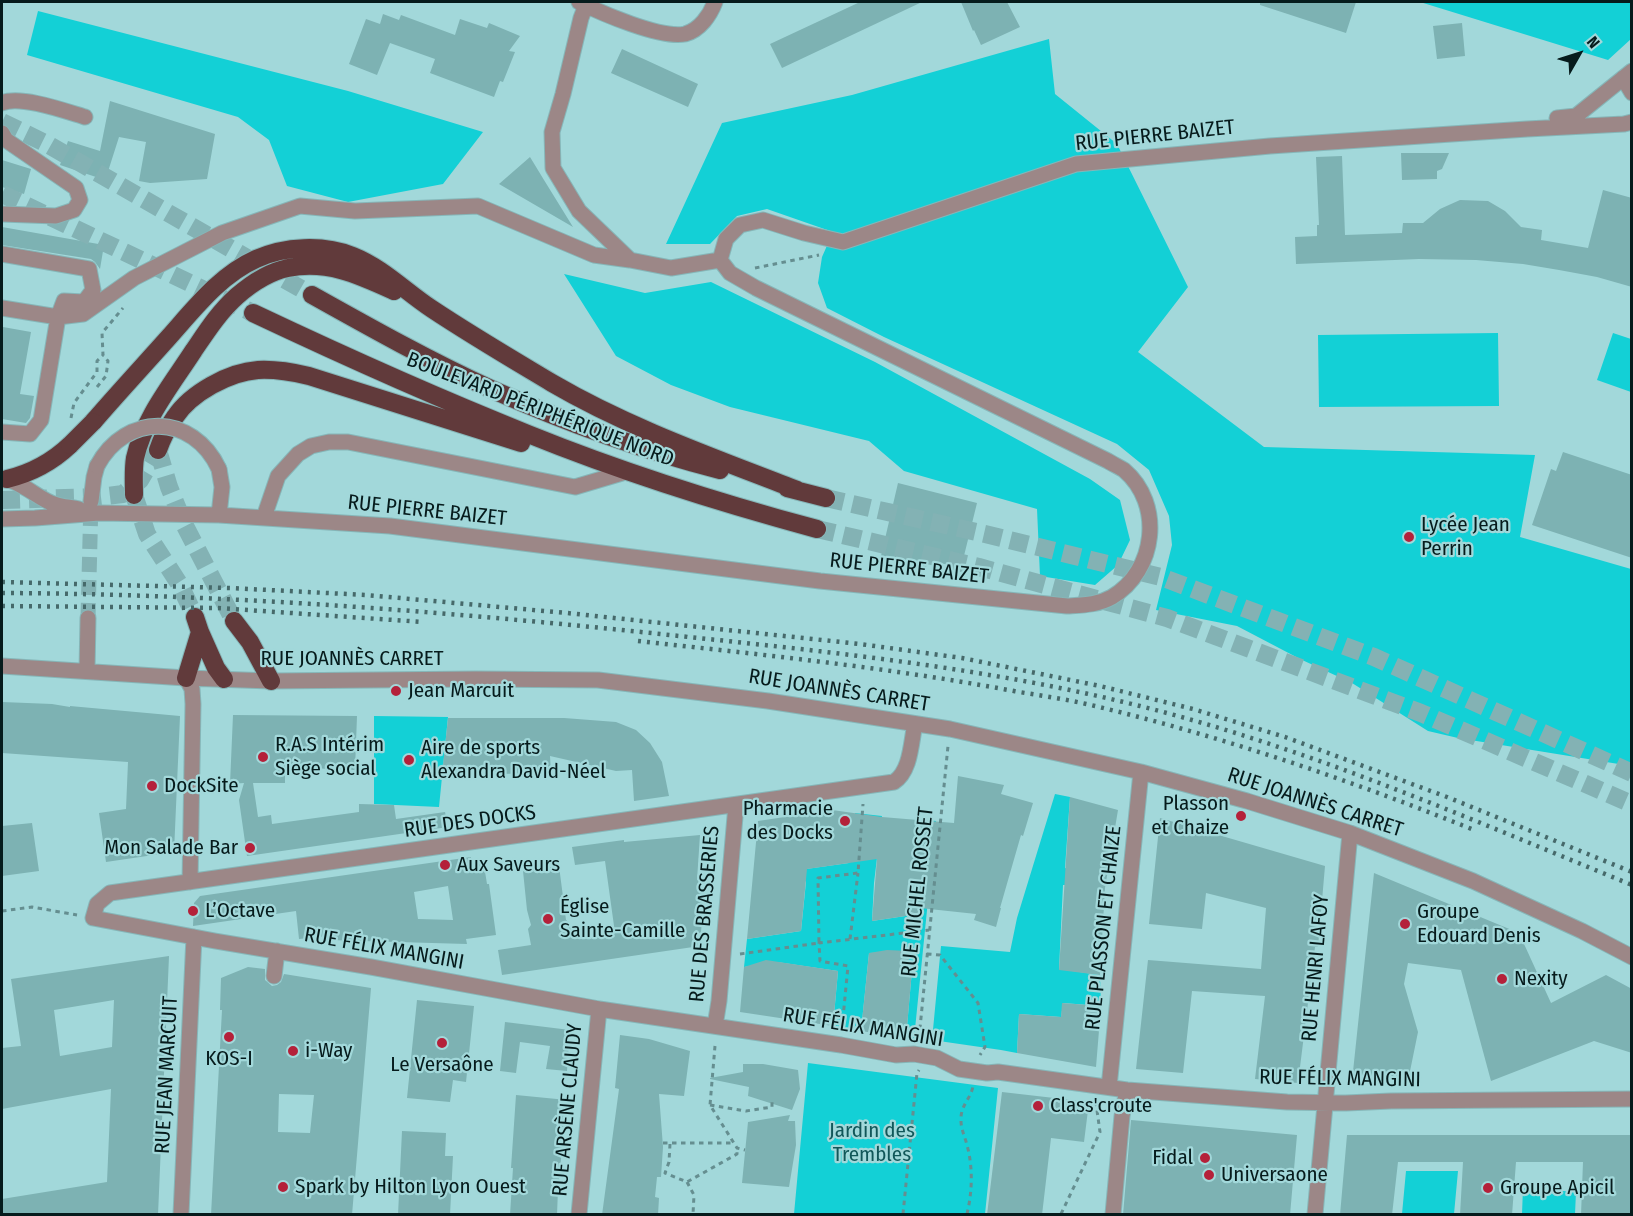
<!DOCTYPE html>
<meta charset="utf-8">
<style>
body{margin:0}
#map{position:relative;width:1633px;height:1216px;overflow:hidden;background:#a2d8da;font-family:"Fira Sans Condensed",sans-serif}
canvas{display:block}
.frame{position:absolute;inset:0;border:3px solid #061b1c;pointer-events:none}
.north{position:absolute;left:1549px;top:24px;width:60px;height:60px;-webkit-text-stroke:4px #a2d8da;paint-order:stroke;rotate:51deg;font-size:16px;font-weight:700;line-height:24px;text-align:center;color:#061b1c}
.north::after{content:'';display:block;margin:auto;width:21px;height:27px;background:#061b1c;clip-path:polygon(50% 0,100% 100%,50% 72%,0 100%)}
</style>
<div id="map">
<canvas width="1633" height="1216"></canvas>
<div class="frame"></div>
<div class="north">N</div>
</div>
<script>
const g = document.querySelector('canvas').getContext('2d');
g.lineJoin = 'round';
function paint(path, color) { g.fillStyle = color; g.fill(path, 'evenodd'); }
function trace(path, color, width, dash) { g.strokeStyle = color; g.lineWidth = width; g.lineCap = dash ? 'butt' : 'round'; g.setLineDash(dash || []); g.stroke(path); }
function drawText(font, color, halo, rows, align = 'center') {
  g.font = font + ' "Fira Sans Condensed",sans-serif'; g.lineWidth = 4.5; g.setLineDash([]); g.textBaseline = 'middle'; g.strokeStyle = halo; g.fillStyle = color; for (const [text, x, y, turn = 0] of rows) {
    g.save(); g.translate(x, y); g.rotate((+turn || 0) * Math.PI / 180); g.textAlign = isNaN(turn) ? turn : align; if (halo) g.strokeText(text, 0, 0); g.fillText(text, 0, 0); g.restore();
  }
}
const green = new Path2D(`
 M1420 2H1631V39L1608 60Z
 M38 11 348 91 483 132 443 184 348 202 287 186 269 140 238 117 27 55Z
 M1049 39 1055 94 1117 144 1188 287 1138 352 1264 447 1535 455 1520 537 1631 569V766L1458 738 1428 731 1352 683 1300 659 1237 626 1156 610 1172 545 1169 516 1149 470 1117 444 884 337 827 308 818 283 822 257 833 232 767 209 737 216 710 244H666L722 123 852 95Z
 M564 274 645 293 711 282 875 362 1090 479 1120 500 1130 540 1118 565 1095 585 1040 576 1037 509 904 471 869 441 730 407 671 385 616 356Z
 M1498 333 1499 406 1319 407 1318 335Z
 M1613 333 1631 339V392L1597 380Z
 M374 716 448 717 439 807 374 804Z
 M1055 794 1070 797 1065 868 1072 870 1070 885H1063L1059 969 1100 975 1101 1006 1063 1003 1061 1017 1019 1014 1017 1053 1001 1050 932 1040 941 946 1010 952 1017 918Z
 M855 813 882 816 874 883 872 921 919 914 928 820 936 821 914 1039 906 1038 912 970 908 969 910 952 869 953 861 1031 833 1026 838 971 777 962 744 967 747 939 801 931 806 882 799 870 849 863Z
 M808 1063 998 1088 985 1214H794Z
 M1406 1171H1458L1454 1214H1402Z
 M1523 1188 1576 1192 1575 1214H1522Z`);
const building = new Path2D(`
 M860 2H922L782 68 770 44Z
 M961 2H1007L1020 27 981 45 974 30 973 31Z
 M1260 2H1356L1346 33 1260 5Z
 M383 14 399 20 401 15 455 35 460 19 487 28 489 23 520 36 509 51 515 52 503 82 500 81 494 97 430 73 435 59 390 43 377 75 349 64 366 19 380 24Z
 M1462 23 1465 56 1437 59 1433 26Z
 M622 49 698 84 688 107 611 73Z
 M110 101 215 134 207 179 150 183 139 181 146 142 119 137 104 184 95 181 96 177 60 165 68 141 100 151Z
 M1401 153H1449L1442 169 1437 171V179L1402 180Z
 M1342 156 1345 235 1402 233 1403 223H1423L1440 209 1460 200 1488 201 1505 211 1521 227 1542 230 1541 240 1588 248 1603 190 1632 198V287L1597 277 1559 270 1523 264 1476 260 1419 259 1296 264 1295 237 1317 236V225H1319L1316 157Z
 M530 157 544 180 573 227 499 184Z
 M2 160 31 169 24 194 2 187Z
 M2 227 104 245 100 269 95 262 91 259 2 245Z
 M3 327 31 332 20 394 34 396 30 418 26 423 2 419Z
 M1563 452 1632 475V558L1532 525 1551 469 1556 471Z
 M898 483 977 503 961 568 928 560 926 567 881 556Z
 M2 702 52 704 70 707V706L180 716 174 852 106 862 99 813 126 809 128 762 2 753Z
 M233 715 357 716 355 770 285 767V783H253L258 817 271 815 272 824 359 812V804L394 805 396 819 445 812 448 827 247 856 239 800 244 783 230 784Z
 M448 718H564L616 722 636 730 650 743 662 762 669 796 634 801 632 770 616 771 550 756 551 773 442 775Z
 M958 776 1004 785 1001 794 1033 803 1023 836 1021 835 1000 908H1001L996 927 974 920 976 914 920 908 919 914 872 921 877 859 807 869 801 931 747 939 758 821 832 810 882 817 954 823Z
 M1070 797 1118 810 1105 888 1100 975 1059 970Z
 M1160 818 1325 866 1318 947H1315L1298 1083 1255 1079 1265 996 1192 991 1183 1073 1136 1069 1148 960 1261 969 1266 908 1206 893 1202 929 1149 924Z
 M32 823 39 871 2 876V826Z
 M700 835 697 880 705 879 700 946 502 975 498 950 531 945 528 929 531 925 527 910 523 871 559 866 566 920 570 923 573 939 615 933 605 861 575 865 572 847 624 840V842Z
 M471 857V861L483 859 487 884H489L496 935 466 939 467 944 328 940V936L299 939 296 911 193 926 194 903 200 896ZM448 886 453 920 418 919 414 892Z
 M1374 873 1519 933 1551 1003 1606 975 1632 989V1053L1594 1041 1491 1081 1461 970 1408 963 1404 984 1418 1032 1408 1081H1352Z
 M887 950 910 951 908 969 912 970 906 1038 861 1031 869 953Z
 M169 956 158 1215H2V1199L107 1182 111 1089 2 1109V1048L21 1046 11 979ZM114 1000 112 1047 60 1056 54 1010Z
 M766 960 838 971 833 1026 740 1012 744 967Z
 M248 967 265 969V980L272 986 277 985 281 982 284 974 371 988 352 1215H211L222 1010H220L221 978ZM279 1094 314 1095 310 1133 278 1132Z
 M417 1000 474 1006 466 1082 453 1080 450 1102 407 1098Z
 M1062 1003 1101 1006 1096 1067 1017 1053 1019 1014 1061 1017Z
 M505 1022 570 1030 567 1071 546 1069 550 1046 520 1042 516 1073 500 1071Z
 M620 1035 649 1039 690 1051 684 1096 659 1094 663 1147 661 1177H657L655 1197 659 1198 658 1215H602L619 1089 615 1088Z
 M743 1064H763L798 1070 800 1089 792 1110 748 1096 749 1087 710 1079V1078L743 1072Z
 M1002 1092 1089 1102 1084 1142 1051 1138 1042 1215H987Z
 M516 1095 567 1100 558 1189 557 1215H510L513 1168H511Z
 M790 1115 788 1121H795L796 1145 789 1187 742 1183 748 1122Z
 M1131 1120 1297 1135 1290 1215H1123Z
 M402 1131 446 1133 445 1156H453L450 1215H398Z
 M1347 1135H1632V1215H1581L1583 1162H1516L1512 1215H1460L1463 1162H1398L1392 1215H1340Z`);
const minorTunnel = new Path2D(`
 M88 618 91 501`);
const highwayTunnel = new Path2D(`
 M2 122 47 144 312 295
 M2 194 253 313
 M158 450 169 487 184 524 234 621
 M134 495 147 534 180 585 195 617
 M826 498 985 534 1161 577 1374 657 1632 773
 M2 500 98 497 123 494 140 480 158 450
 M817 529 979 567 1167 618 1421 713 1632 804`);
const path = new Path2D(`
 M755 268 819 255
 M97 387 106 376 108 361 103 355 102 333 123 308
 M71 418 74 403 97 372V361L103 355
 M2 911 32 907 77 915
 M850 939 858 873
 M740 954 819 943 818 878 858 873 863 804
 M927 954 940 955 978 1003 985 1047 980 1055
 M842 1028 848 966 820 961 819 943 929 930
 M919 1038 948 746
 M715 1046 710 1105 737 1148 745 1150
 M710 1105 746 1111 772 1107V1101
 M663 1143H733
 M670 1144 669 1162 665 1173 687 1182 737 1154V1148
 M687 1182 694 1195 693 1214
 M903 1214 917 1073 919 1070
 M967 1214C972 1193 973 1170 968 1149 966 1139 961 1130 961 1121 960 1105 971 1099 973 1086
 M1061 1214 1100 1132 1096 1103`);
const minor = new Path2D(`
 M579 2C601 13 661 39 685 34 700 30 710 15 715 2
 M586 5 581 18 563 94 552 132 553 168 579 211 630 260
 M1623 78 1632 93
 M2 103C20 95 65 111 85 117
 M1557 118 1576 116 1632 71
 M2 133 6 140 76 188 80 200 74 210 56 216 2 214
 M2 254 89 269 93 290 84 302 64 301 58 317 41 420 30 434 2 432
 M720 260 726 239 740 225 763 220 804 233 843 242 1076 164 1270 146 1527 129 1624 124 1632 122
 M2 308 58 317 83 314 134 278 222 233 300 206 355 211 478 206 594 255 630 260 671 268 720 260
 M219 469 222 487 219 515
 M2 480C18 478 38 499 54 504 62 507 71 507 79 509
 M91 501 94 477 97 466
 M264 517 278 476 298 454 311 446 329 442H348L575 487 622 473
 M2 519 35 518 99 513 219 515 390 526 820 581 1067 606C1083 605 1098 605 1112 597 1156 571 1164 504 1124 470 1119 467 1113 464 1108 461L756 288 730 273 720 260
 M2 666 186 678 271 681 476 679 598 680 768 701 950 729 1141 772 1247 801 1350 833 1473 881 1582 931 1632 957
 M87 671 88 618
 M186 678 192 689 193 704 190 882
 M915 724C911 742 911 771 894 782L110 893 97 904 93 918 215 941 371 967 599 1009 841 1045 896 1055 914 1054 937 1058 959 1069 987 1073 998 1072 1127 1090 1287 1102 1346 1103 1391 1101 1632 1099
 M274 976 277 951
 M715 1026 719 1001 736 805
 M1109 1087 1141 772
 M181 1214 194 937
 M579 1214 599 1009
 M1113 1214 1122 1116 1127 1090
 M1315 1214 1350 833`);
const highway = new Path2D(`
 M312 295C371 328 430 361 491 389 565 422 642 450 720 470
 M253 313C344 356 435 397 528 434 622 472 720 503 817 529
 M93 422C118 393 144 365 169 337 194 309 220 275 256 259 285 246 323 244 353 256 383 268 406 292 432 309 471 335 512 359 552 383 629 428 715 458 797 490
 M158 450C162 438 168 427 175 417 191 393 229 372 258 370 275 369 292 372 309 376L521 443
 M7 479C32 473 51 463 70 445
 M787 488 826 498
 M134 495C134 483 133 470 135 458 144 418 172 384 194 350 207 331 219 312 237 296 252 283 268 272 288 268 327 260 359 275 394 291
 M234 621 250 642 271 681
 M200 632 216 668 224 679
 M186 678 200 632 195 617`);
const rail = new Path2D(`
 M2 582 230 588 366 595 567 613 860 644 962 658 1100 686 1193 709 1285 737 1447 797 1632 872
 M2 593C228 594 455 612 679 636 852 654 1025 672 1192 720 1343 763 1487 826 1632 885
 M2 606 218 608 423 622
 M638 641C765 655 893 668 1019 692 1045 696 1070 700 1095 706 1224 737 1350 780 1474 830`);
const minorBridge = new Path2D(`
 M97 466C126 412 193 413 219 469`);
const highwayBridge = new Path2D(`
 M70 445 93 422`);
const markers = [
 [1409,537,6,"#b4213a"],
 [396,691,6,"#b4213a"],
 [263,757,6,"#b4213a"],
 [409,760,6,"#b4213a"],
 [152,786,6,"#b4213a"],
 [1241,816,6,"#b4213a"],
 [845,821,6,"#b4213a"],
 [250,848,6,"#b4213a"],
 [445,865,6,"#b4213a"],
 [193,911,6,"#b4213a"],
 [548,919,6,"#b4213a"],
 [1405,924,6,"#b4213a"],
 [1502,979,6,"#b4213a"],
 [229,1037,6,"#b4213a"],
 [442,1043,6,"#b4213a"],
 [293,1051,6,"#b4213a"],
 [1038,1106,6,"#b4213a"],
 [1205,1158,6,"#b4213a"],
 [1209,1175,6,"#b4213a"],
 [283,1187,6,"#b4213a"],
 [1488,1188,6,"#b4213a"]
];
const streetNames = [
 ["RUE PIERRE BAIZET",1155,136,-6],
 ["BOULEVARD PÉRIPHÉRIQUE NORD",540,410,21],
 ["RUE PIERRE BAIZET",427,511,6],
 ["RUE PIERRE BAIZET",909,569,6],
 ["RUE JOANNÈS CARRET",352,659],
 ["RUE JOANNÈS CARRET",839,691,9],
 ["RUE JOANNÈS CARRET",1315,803,18],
 ["RUE DES DOCKS",470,822,-8],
 ["RUE MICHEL ROSSET",918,892,-84],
 ["RUE DES BRASSERIES",705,914,-85],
 ["RUE PLASSON ET CHAIZE",1104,928,-84],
 ["RUE FÉLIX MANGINI",384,949,10],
 ["RUE HENRI LAFOY",1316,968,-85],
 ["RUE FÉLIX MANGINI",863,1028,9],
 ["RUE JEAN MARCUIT",167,1075,-87],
 ["RUE FÉLIX MANGINI",1340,1079,1],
 ["RUE ARSÈNE CLAUDY",568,1110,-85]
];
const poiNames = [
 ["Lycée Jean",1421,525],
 ["Perrin",1421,549],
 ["Jean Marcuit",408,691],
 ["R.A.S Intérim",275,745],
 ["Siège social",275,769],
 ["Aire de sports",421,748],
 ["Alexandra David-Néel",421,772],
 ["DockSite",164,786],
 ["Plasson",1229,804,"right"],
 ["et Chaize",1229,828,"right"],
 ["Pharmacie",833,809,"right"],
 ["des Docks",833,833,"right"],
 ["Mon Salade Bar",238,848,"right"],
 ["Aux Saveurs",457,865],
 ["Église",560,907],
 ["Sainte-Camille",560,931],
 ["L’Octave",205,911],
 ["Groupe",1417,912],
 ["Edouard Denis",1417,936],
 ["Nexity",1514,979],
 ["i-Way",305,1051],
 ["KOS-I",229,1059,"center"],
 ["Le Versaône",442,1065,"center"],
 ["Class'croute",1050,1106],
 ["Fidal",1193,1158,"right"],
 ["Universaone",1221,1175],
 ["Spark by Hilton Lyon Ouest",295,1187],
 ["Groupe Apicil",1500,1188]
];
const parkNames = [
 ["Jardin des",872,1131],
 ["Trembles",872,1155]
];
paint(green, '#13d0d6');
paint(building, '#7db2b3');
trace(minorTunnel, '#83b2b4', 15, [15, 8]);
trace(highwayTunnel, '#83b2b4', 18, [18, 9]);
trace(minor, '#86b6b8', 17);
trace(highway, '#86b6b8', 20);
trace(path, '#658e90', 3, [4.5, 4.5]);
trace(minor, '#9c8787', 15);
trace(highway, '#613a3b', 18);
trace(rail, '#46696a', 4.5, [3, 6]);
trace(minorBridge, '#86b6b8', 17, []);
trace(highwayBridge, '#86b6b8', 20, []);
trace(minorBridge, '#9c8787', 15);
trace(highwayBridge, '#613a3b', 18);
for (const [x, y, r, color] of markers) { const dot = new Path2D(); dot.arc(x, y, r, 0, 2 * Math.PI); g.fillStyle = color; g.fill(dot); trace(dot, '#a2d8da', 2); }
drawText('21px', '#061b1c', '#a2d8da', streetNames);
drawText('21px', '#061b1c', '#a2d8da', poiNames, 'left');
drawText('21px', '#115759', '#a2d8da', parkNames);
</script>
